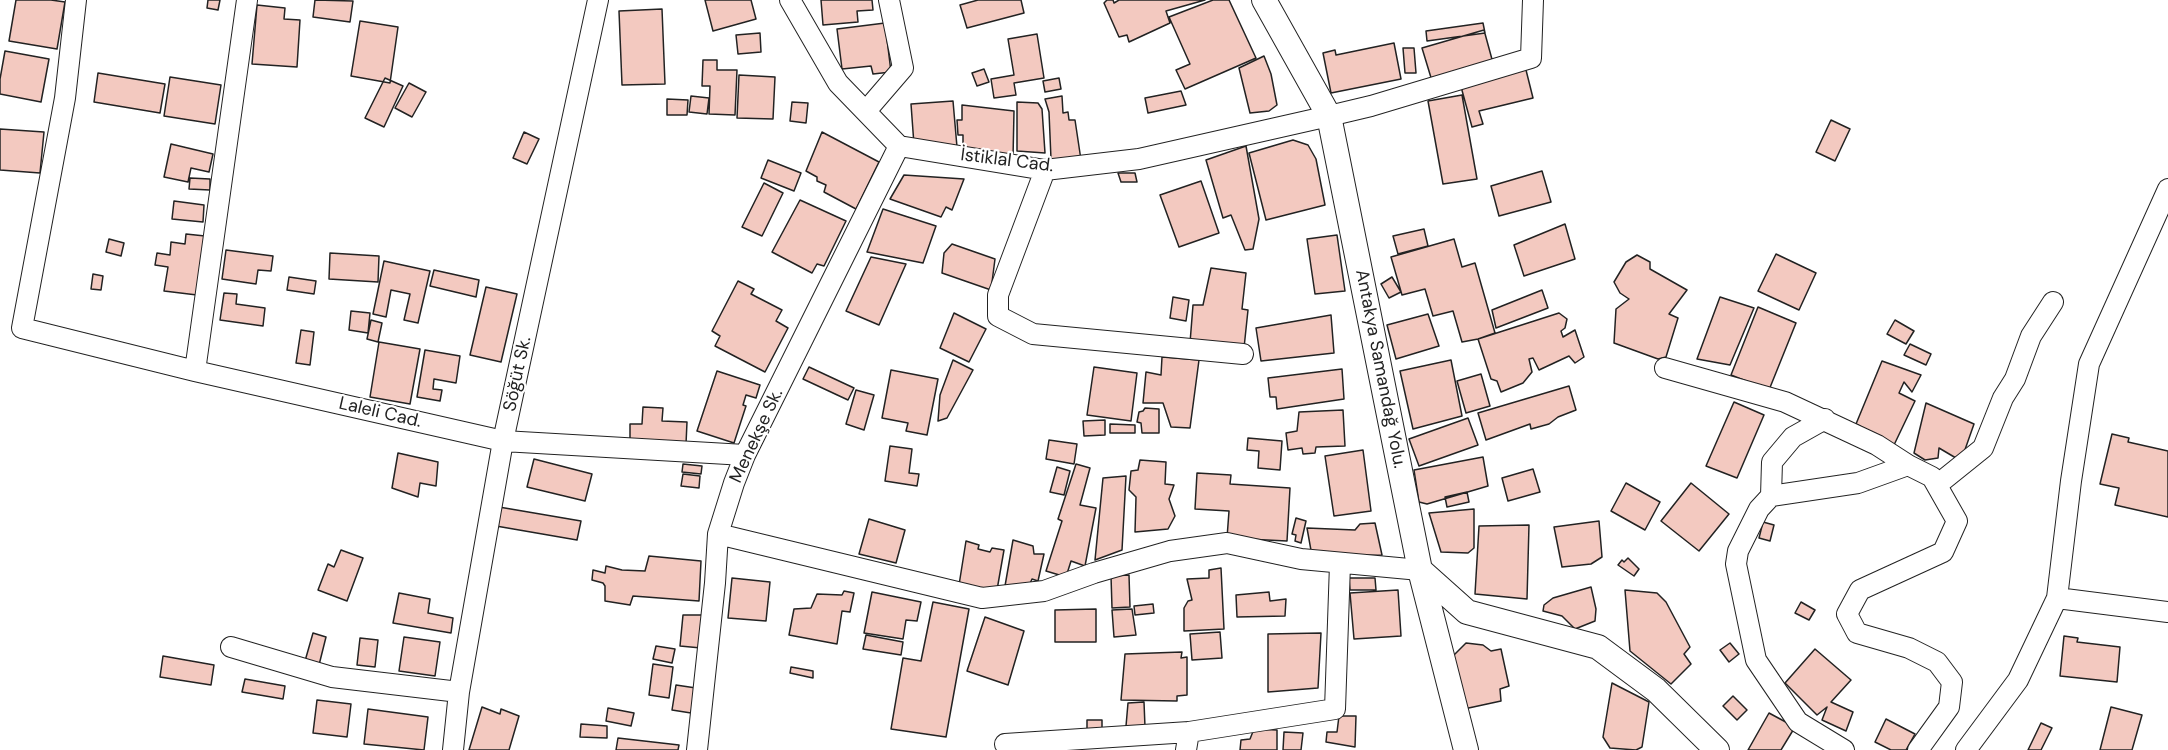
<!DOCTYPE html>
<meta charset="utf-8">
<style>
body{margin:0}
canvas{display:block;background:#fff}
</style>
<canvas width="2168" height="750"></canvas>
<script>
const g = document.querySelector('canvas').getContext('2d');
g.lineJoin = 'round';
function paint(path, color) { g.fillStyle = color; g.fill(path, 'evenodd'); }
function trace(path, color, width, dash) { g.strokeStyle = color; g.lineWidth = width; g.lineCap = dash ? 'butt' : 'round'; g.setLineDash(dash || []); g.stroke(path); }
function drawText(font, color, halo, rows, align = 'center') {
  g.font = font + ' "DM Sans",sans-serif'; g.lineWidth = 4.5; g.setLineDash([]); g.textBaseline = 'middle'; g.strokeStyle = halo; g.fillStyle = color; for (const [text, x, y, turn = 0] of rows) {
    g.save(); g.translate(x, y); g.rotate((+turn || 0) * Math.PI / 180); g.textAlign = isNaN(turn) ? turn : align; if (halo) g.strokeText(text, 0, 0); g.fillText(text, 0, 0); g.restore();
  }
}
const building = new Path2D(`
 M16 0H51L65 2 57 49 9 41Z
 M208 0H220L218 10 207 8Z
 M315 0 353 1 350 22 313 17Z
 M705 0H751L756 19 713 31Z
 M821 0H872L873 10 857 11 858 22 823 25Z
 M978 0H1021L1024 13 967 28 960 5Z
 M1107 0H1113L1114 3 1119 0H1205L1166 11 1170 23 1129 42 1127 35 1119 37 1104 3Z
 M1213 0H1229L1256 58 1185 89 1176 70 1190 64 1169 17Z
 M257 5 285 8 284 19 300 20 297 67 252 64Z
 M662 9 665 84 622 85 619 11Z
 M360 21 398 27 390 83 351 76Z
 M885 23 891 72 873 74 871 66 842 69 837 29Z
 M1483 23 1485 33 1427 41 1426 31Z
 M1484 30 1493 63 1432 81 1422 48Z
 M760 33 761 52 738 54 736 35Z
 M1037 34 1044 78 1014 83 1016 95 994 98 991 79 1014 75 1008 39Z
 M1394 43 1401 79 1331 93 1323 53 1335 50 1336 55Z
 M1403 48H1414L1416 73H1405Z
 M5 51 49 59 41 102 0 94V79Z
 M1264 56 1271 74 1277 105 1269 111 1250 113 1239 68Z
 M703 60H717V70H737L735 115 709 114 710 86H702Z
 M1525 66 1533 98 1479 111 1483 124 1472 127 1460 83Z
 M984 69 989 82 977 86 972 73Z
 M98 73 165 84 160 113 94 102Z
 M739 75 775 77 773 119 737 118Z
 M170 77 221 85 215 124 164 116Z
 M385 78 403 86 384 127 365 118Z
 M1059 78 1061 89 1045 92 1043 81Z
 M409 83 426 92 412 117 395 108Z
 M1181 91 1186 105 1148 113 1145 98Z
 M1462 95 1477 179 1443 184 1428 101Z
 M691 96 709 98 707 114 689 112Z
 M1062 96 1063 113 1068 112 1069 120H1075L1081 160 1051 159 1049 112 1045 99Z
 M667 99 688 100 687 115H667Z
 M953 101 957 147 914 145 911 104Z
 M792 102 808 103 806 123 790 121Z
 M1017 102 1038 103 1042 109 1045 153 1017 151Z
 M962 105 1014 111 1013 158 963 154V135H958L957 120H962Z
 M1831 120 1850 129 1835 161 1816 152Z
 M0 129 44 132 40 173 0 170Z
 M524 132 539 139 527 164 513 158Z
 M822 132 879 162 856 209 824 192 826 185 817 181V177L806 171Z
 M1293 140 1308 145 1316 159 1325 205 1266 220 1249 153Z
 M171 144 213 154 209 172 191 168 188 182 164 177Z
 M1246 146 1259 219 1253 249 1245 250 1231 215 1223 218 1206 160Z
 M768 160 801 173 794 191 761 178Z
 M1542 171 1551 202 1499 216 1491 186Z
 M1118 173H1135L1137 182H1121Z
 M904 175 964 179 952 210 946 207 941 217 890 199Z
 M190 178 210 179V190L189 189Z
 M1201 181 1219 233 1179 247 1160 195Z
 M764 183 783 193 762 236 742 227Z
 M800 200 846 221 824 266 817 264 812 273 772 252Z
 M174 201 204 205 203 222 172 219Z
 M883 209 936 226 923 263 867 252Z
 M1565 224 1575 259 1524 276 1514 245Z
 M1424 229 1428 246 1398 254 1393 236Z
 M186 234 205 236 197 295 164 291 168 267 155 265 157 253 170 255 171 242 185 244Z
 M1337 235 1345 291 1315 294 1307 239Z
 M109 239 124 243 121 256 106 252Z
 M1454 239 1462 267 1475 263 1495 333 1478 339 1462 342 1453 311 1433 316 1425 289 1402 295 1391 257Z
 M952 244 995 259 991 290 942 273 944 253Z
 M226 250 273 256 271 271 258 270 256 284 222 279Z
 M330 253 379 256 378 282 329 279Z
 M1776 254 1816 273 1799 310 1758 291Z
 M1637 255 1650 262V269L1687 290 1669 314 1678 318 1666 357 1658 359 1614 343 1616 309 1629 299 1620 293 1614 282 1626 262Z
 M871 257 906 264 879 325 846 311Z
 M384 261 430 271 418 323 404 320 410 294 391 290 386 317 373 314Z
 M1211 268 1246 273 1242 309 1248 310 1244 348 1190 343 1193 305H1203Z
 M434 270 479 280 476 297 430 286Z
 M93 274 103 276 101 290 91 289Z
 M289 277 316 281 314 294 287 290Z
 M1392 277 1401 292 1389 298 1381 284Z
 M738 281 754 289 751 294 782 310 776 321 788 328 765 372 715 346 720 336 712 331Z
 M486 287 517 294 501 362 470 355Z
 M1542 290 1548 308 1496 328 1492 310Z
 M224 293 237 294 236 304 265 308 263 326 220 320Z
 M1173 297 1189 300 1186 321 1170 318Z
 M1720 297 1754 308 1730 365 1697 359Z
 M1758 307 1796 323 1769 390 1731 375Z
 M351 311 370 313 368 333 349 330Z
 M954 313 986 329 969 362 940 348Z
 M1559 313 1567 319 1565 328 1561 331 1563 337 1575 330 1584 357 1575 363 1569 356 1539 370 1533 358 1529 359 1532 372 1523 383 1501 392 1497 381 1491 379 1478 339Z
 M1428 314 1439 346 1396 359 1387 325Z
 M1331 315 1334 353 1261 361 1256 328Z
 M371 320 382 323 378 342 367 339Z
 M1895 320 1914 331 1906 344 1887 334Z
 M301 330 314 332 310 365 296 363Z
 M379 342 420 349 410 404 370 397Z
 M1910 344 1931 354 1926 365 1904 355Z
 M425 350 460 356 456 383 434 379 433 389 442 390 440 401 417 397Z
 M1162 357 1199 360 1190 428 1171 427 1163 403H1143L1146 372 1161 375Z
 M953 360 973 370 947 418 938 421 940 395Z
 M1451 360 1462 416 1413 429 1400 371Z
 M1882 361 1921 375 1912 392 1904 382 1899 393 1915 401 1894 445 1856 424Z
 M809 367 854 388 848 400 803 379Z
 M1094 367 1137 373 1131 421 1087 415Z
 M1342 369 1344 399 1277 409 1276 397H1270L1268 378Z
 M891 370 938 379 927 435 906 431 908 423 882 418Z
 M717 371 760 385 756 398 746 395 743 405 746 406 734 443 697 431Z
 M1481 374 1490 406 1466 413 1457 381Z
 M1569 386 1576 410 1558 417 1549 424 1531 429 1530 424 1486 440 1478 413Z
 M856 390 874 395 864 430 846 424Z
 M1734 402 1764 415 1737 478 1706 466Z
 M1926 403 1974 424 1961 461 1939 448 1938 458 1925 460 1914 453Z
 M643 407 663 408 662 421 687 422 686 444 630 442V424H642Z
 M1145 408 1159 409V433H1142L1141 423 1137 422 1139 412 1143 411Z
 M1343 410 1345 446 1316 447 1315 453 1303 454 1302 448 1288 450 1286 433 1297 431 1299 412Z
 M1468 418 1478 445 1419 466 1409 439Z
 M1105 420V435L1084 436 1083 421Z
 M1110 424 1135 425V433H1110Z
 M2112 434 2129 438 2128 442 2168 451V517L2115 505 2119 488 2100 484Z
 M1248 438 1282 441 1280 470 1258 468 1259 451 1247 450Z
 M1049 440 1077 444 1074 464 1046 459Z
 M890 446 912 449 909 473 919 474 917 486 885 481Z
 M1363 450 1371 511 1334 516 1325 456Z
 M398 453 438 462 436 486 420 483 418 497 392 488Z
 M1483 457 1488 486 1427 504 1419 502 1414 470Z
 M534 459 592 474 585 501 527 487Z
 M1140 460 1166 462 1165 484 1174 485 1169 499 1175 516 1168 529 1135 532 1136 497 1129 490 1131 471 1138 470Z
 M683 464 702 466 701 474 682 472Z
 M1076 464 1090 468 1080 505 1096 508 1085 566 1071 561 1066 577 1046 571 1062 521 1058 519Z
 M1057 467 1070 471 1064 495 1050 492Z
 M1533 469 1540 492 1508 501 1502 478Z
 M1197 473 1231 475 1230 484 1290 488 1287 541 1227 538 1229 511 1195 509Z
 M683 474 700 476 699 488 681 486Z
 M1126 476 1122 550 1095 560 1103 478Z
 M1626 483 1660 502 1645 530 1611 511Z
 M1691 483 1729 514 1699 551 1661 521Z
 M1467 492 1469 502 1447 507 1445 497Z
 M499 507 581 521 577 540 496 526Z
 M1474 509V548L1468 553 1441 552 1429 513Z
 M1296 518 1306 521 1301 543 1295 541 1296 535 1292 534Z
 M869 519 905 530 896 563 859 554Z
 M1599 521 1602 557 1591 564 1562 567 1554 527Z
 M1763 522 1774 525 1770 541 1759 538Z
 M1375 523 1382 555 1312 556 1307 528 1355 530 1360 524Z
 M1529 525 1527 599 1475 594 1479 526Z
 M1013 540 1033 546 1034 554H1044L1038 581 1032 579 1029 586H1005Z
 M966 541 979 545 978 549 990 552 992 548 1004 550 997 590 959 585Z
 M341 550 363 558 347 601 318 590 328 564 334 567Z
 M649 556 701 561 699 601 633 596 630 605 605 601V586L603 583 592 580 593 570 605 573 606 566 622 570 645 571Z
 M1628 558 1639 569 1634 576 1618 565 1622 560 1624 562Z
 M1221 568 1224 629 1184 631V608L1188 601 1192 600 1187 579 1209 578V570Z
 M1129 575 1130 607 1112 608 1111 576Z
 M732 578 770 582 766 621 728 618Z
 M1349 578H1375L1376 590H1350Z
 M1591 587 1596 609 1595 621 1575 629 1562 616 1543 611 1544 605 1553 598Z
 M1398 590 1401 636 1354 639 1350 593Z
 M1625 590 1657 593 1666 602 1690 647 1684 654 1691 664 1671 684 1630 651Z
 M844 591 854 593 850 612 842 611 837 644 789 635 794 609 811 608 817 594 842 595Z
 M872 592 921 602 917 621 906 620 903 639 864 633Z
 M1269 592 1270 601 1286 599 1285 616 1237 617 1236 595Z
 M399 593 430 599 428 613 453 618 451 633 393 623Z
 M933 602 969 609 946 737 891 729 903 658 921 661Z
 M1801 602 1815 610 1809 620 1795 613Z
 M1153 604 1154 613 1135 615 1134 606Z
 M1096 609V642H1055V610Z
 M1132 609 1136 635 1114 637 1112 610Z
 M683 615H704L701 648 680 646Z
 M985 617 1024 631 1008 685 967 671Z
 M1220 632 1222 658 1192 660 1190 634Z
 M313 633 326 637 319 665 305 661Z
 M1321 633 1318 688 1268 692V634Z
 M866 635 903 642 901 655 863 649Z
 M2064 636 2078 638 2077 642 2120 647 2117 682 2060 676Z
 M404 637 440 642 435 676 399 671Z
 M360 638 378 640 375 667 357 665Z
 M1466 643 1483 645 1491 651 1501 649 1509 686 1500 689 1501 701 1464 709 1449 660Z
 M1730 643 1739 654 1729 662 1720 650Z
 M656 646 675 649 672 663 653 659Z
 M1815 649 1851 680 1831 702 1853 712 1846 731 1822 720 1827 707 1817 715 1785 683Z
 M1182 652 1181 658 1187 657V695L1177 696V701L1121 700 1125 654Z
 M163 656 214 665 211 685 160 677Z
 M653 664 673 667 669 698 649 695Z
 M791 667 813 671V678L790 673Z
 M245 679 285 686 283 699 242 692Z
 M1612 683 1649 702 1642 747 1636 750 1610 748 1603 737Z
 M676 685 696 688 691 713 672 710Z
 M1733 696 1747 710 1737 720 1723 706Z
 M317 700 351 704 347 737 313 733Z
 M1144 702 1145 727 1126 726 1128 703Z
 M482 707 500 714 501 709 519 716 509 750H469Z
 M2111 707 2142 715 2132 750H2100Z
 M608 708 634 713 631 726 606 721Z
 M368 709 428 717 424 750 364 744Z
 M1769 713 1795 727 1781 750H1748Z
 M1339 716H1356L1355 747 1326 742 1327 732H1337Z
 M1886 719 1915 734 1906 750H1891L1875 742Z
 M1087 720H1102V733H1087Z
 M2041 723 2052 728 2041 750H2028Z
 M581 724 607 726V738L580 737Z
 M1254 729 1277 730V750H1240L1241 740 1250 739Z
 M1284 732 1303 733 1301 750H1283Z
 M618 738 679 745 678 750H616Z`);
const minor = new Path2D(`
 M76 0 65 98 22 328 195 371 503 441 745 455
 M790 0 838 83 899 146 1045 170 1139 159 1329 116 1371 106 1531 58 1533 0
 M866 111 903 68 889 0
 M1045 170 998 295V316L1033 334 1243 354
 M1665 368 1785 402 1877 445 1908 465 1932 477 1957 521 1943 552 1860 590 1847 614 1857 633 1909 648 1937 662 1952 682 1949 707 1918 750
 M195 371 247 0
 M1937 485 1983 448 2003 398 2015 379 2031 336 2053 302
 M1771 496 1772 462 1793 437 1825 419
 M718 534 982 598 1044 591 1094 573 1170 551 1227 543 1301 559 1420 570
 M2057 598 2168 612
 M231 647 332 677 459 692
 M1005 744 1189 732
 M453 750 459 692 503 441 598 0
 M697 750 715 583 718 534 734 483 745 455 899 146
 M1186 750 1189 732 1335 709 1340 564
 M1844 750 1798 722 1756 660 1736 564 1738 551 1759 509 1771 496 1858 483 1908 465
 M1966 750 2018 680 2057 598 2071 481 2089 364 2168 189`);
const tertiary = new Path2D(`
 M1264 0 1329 116 1420 570 1466 750
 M1420 570 1467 612 1598 647 1656 690 1717 750`);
const streetNames = [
 ["İstiklal Cad.",1007,161,7],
 ["Antakya Samandağ Yolu.",1380,369,79],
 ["Söğüt Sk.",518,374,-78],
 ["Laleli Cad.",380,413,13],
 ["Menekşe Sk.",757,436,-65]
];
paint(building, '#f3c9c0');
trace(building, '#222', 1.5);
trace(minor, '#222', 22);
trace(tertiary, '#222', 26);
trace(minor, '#fff', 20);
trace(tertiary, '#fff', 24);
drawText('18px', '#222', '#fff', streetNames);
</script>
